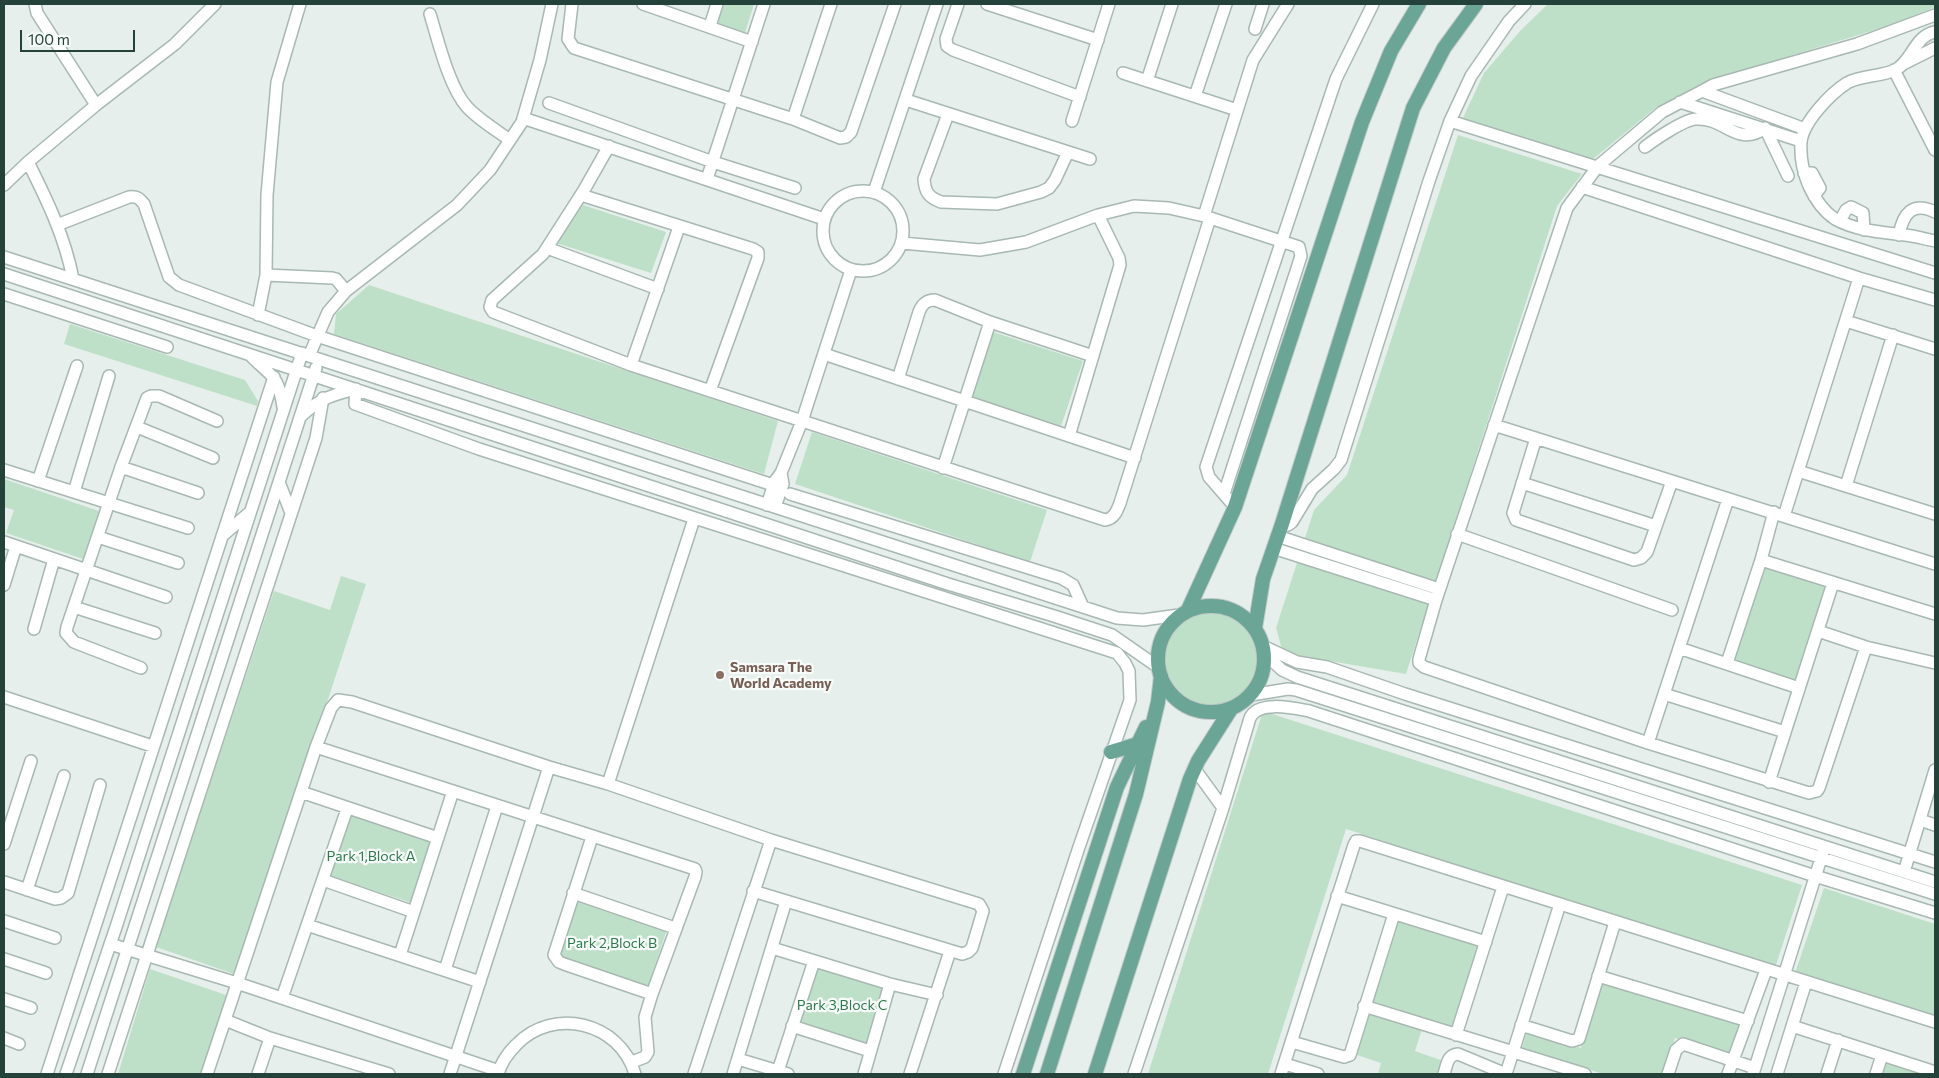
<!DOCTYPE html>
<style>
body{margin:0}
#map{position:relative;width:1939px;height:1078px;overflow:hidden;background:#e6efeb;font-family:Commissioner,sans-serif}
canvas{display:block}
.frame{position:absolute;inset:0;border:5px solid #24423a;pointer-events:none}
.scale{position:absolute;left:20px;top:30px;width:115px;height:22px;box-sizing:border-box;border:2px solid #24423a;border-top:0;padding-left:6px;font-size:15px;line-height:18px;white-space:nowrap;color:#24423a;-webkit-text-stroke:4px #f7fbf9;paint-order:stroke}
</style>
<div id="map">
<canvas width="1939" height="1078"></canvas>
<div class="frame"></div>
<div class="scale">100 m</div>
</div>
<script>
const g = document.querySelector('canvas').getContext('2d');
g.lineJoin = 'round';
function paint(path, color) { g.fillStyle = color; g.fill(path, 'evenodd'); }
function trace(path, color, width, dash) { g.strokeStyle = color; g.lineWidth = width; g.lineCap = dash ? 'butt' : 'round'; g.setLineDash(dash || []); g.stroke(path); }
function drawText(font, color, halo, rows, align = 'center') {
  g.font = font + ' Commissioner,sans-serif'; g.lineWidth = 4.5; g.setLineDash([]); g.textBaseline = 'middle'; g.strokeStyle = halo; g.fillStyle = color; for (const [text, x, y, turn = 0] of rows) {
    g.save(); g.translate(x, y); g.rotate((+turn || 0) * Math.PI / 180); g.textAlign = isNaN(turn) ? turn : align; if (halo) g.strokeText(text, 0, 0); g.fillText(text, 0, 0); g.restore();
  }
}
const green = new Path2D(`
 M720 4H754L744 36 712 25Z
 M1548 4H1935V7L1888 26 1704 82 1654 109 1593 159 1463 118 1484 73 1521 30Z
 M1458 135 1582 174 1557 206 1406 674 1283 653 1276 628 1314 510 1347 475Z
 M580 204 666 232 651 273 556 243Z
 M369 285 778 421 764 474 334 334 336 314Z
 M70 324 245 380 258 401 257 406 64 344Z
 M993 332 1083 361 1061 426 972 397Z
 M812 432 1047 510 1030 562 795 484Z
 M4 479 99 511 83 559 6 533 14 510 4 507Z
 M1766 567 1827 587 1797 681 1734 659Z
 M341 576 366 584 237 975 156 947 274 591 330 610Z
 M1165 659a47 47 0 1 1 94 0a47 47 0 1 1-94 0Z
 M1263 711 1802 885 1775 968 1346 829 1268 1074H1148Z
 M349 815 431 842 412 903 330 876Z
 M1824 888 1935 924V1017L1795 973Z
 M575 899 667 929 648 987 556 956Z
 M1398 919 1479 945 1453 1027 1372 1001Z
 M818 966 884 987 867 1044 800 1023Z
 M150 969 229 996 203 1074H118Z
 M1602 982 1739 1025 1729 1055 1675 1038 1664 1074H1603L1522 1048 1527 1031 1581 1048Z
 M1368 1011 1422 1029 1415 1051 1443 1061 1439 1074H1378L1381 1063 1354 1054Z
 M1887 1060 1931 1074H1882Z`);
const minor = new Path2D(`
 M35 4 37 13 96 105
 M572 4 568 39 574 48 793 119 840 138 846 137 851 132 895 4
 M643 4 752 42
 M958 4 946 39 947 46 953 50 1080 97
 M987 4 1098 40
 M430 14C438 40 449 87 467 107 479 120 496 130 510 140
 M710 26 717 4
 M1255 29 1263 4
 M1935 32C1914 36 1912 62 1895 70 1880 77 1861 75 1847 83 1831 93 1803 122 1801 142 1800 158 1803 172 1809 186 1815 199 1823 211 1835 219 1857 231 1881 232 1905 235 1915 236 1925 239 1935 241
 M1903 64 1935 48
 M1894 70 1935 150
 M1123 73 1237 110
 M1147 81 1172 4
 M1702 91 1805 129
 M1195 96 1226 4
 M906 100 1090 159
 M1680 102 1801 141
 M549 103 713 162 795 188
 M948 114 924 179C925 192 928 197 941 202L997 204 1041 192 1049 188 1055 180 1068 152
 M523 118 824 219
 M793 119 831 4
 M1072 121 1109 4
 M1450 121 1935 273
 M609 146 584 190 543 254 492 300 490 307 493 312 631 365 1105 520C1114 519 1117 511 1120 503L1210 218
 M1645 147C1654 140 1685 119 1696 119 1725 117 1737 148 1765 128L1788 176
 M28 162C47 200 65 237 73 279
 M1804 173H1812L1820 188 1814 196
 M707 179 764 4
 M4 185 28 162 96 105 175 44 215 4
 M1582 187 1859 278 1935 300
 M823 231a40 40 0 1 1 80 0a40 40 0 1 1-80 0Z
 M874 192 937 4
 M581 195 753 249 758 252V258L710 391
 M1204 216 1253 60 1288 4
 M1840 221 1846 210 1851 207 1863 213 1864 230
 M57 225 129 197C137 196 139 198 144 204L169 277 179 285 317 336 770 484
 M1899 235C1903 214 1912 201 1935 212
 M902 243 980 250 1026 242 1098 215 1134 206 1169 208 1204 216 1299 247 1301 256 1224 494
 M547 248 658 289
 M4 257 1117 618 1143 620 1179 615
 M4 274 948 584 1054 616 1112 635 1158 667
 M266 275 332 278 336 279 346 291
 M4 294 167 347
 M258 315 266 275 267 195 277 82 300 4
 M1846 321 1935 349
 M824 354 1135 458
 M309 356 328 312 346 291 457 205 490 170 522 122 540 60 552 4
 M252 357C273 378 278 375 283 407
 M631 365 679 227
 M898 379 919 312C922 304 926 300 935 300L990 322 1093 356
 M300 417C319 399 331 395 356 389L355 404 479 449 1117 653 1125 663 1129 671 1130 700 1079 847 1004 1074
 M1494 425 1935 564
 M137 427 213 458
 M1069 436 1120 265 1119 258 1098 215
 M1536 438 1513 513 1516 520 1634 560 1641 558 1647 552 1672 481
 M121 467 198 493
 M943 468 990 322
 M4 470 188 528
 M1798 471 1935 514
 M781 473 802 421 851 270
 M38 481 77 366
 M279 482 291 513
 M1522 483 1656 526
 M1846 486 1893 335
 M74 492 109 376
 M790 494 1061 578 1073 585 1083 607
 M767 505 775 481 781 473 783 484 775 507
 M1235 507 1209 477 1206 467 1336 79 1373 4
 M1784 516 1859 278
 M1282 524 1288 525 1292 522 1312 489 1334 469 1341 460 1429 181 1450 121 1471 76 1509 21 1525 4
 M1457 534 1672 610
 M222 536 249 513
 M1277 536 1439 589
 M98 537 178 563
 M4 542 166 597
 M1273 548 1436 600
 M1761 560 1935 614
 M4 585 16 546
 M74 607 155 633
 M34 629 54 559
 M1818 631 1866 647 1935 663
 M1263 646 1297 662 1327 667 1405 694 1935 862
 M1866 647 1819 788 1817 791 1809 793 1648 743 1424 667 1419 663V659L1436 600 1567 208 1598 166 1662 112 1702 91 1713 85 1857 44 1935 15
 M1679 648 1799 688
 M1265 654 1282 670 1297 677 1935 882
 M1727 663 1761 560 1774 512
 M141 668 74 642 66 633 67 627 121 467 147 398 151 396H159L217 421
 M1664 694 1785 732
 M1251 695 1288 689 1296 690 1935 894
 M4 697 152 746
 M1648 743 1728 499
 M316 747 695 869 696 872 695 877 652 994 645 1017 648 1052 645 1057 632 1062
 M1194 768 1223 808
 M1769 782 1833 583
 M608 784 694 519
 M301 792 438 838
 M1920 820 1935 825
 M592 837 554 955 559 962 564 964 652 994
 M4 844 31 761
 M1904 872 1935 770
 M323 880 414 912
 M4 882 55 899 61 898 68 893 100 785
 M27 890 64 776
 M573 893 675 928
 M1337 896 1486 942
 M4 921 55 938
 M307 925 480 982
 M110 944 237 983 499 1071
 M772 948 890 984 937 995
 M400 955 453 791
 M4 959 46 973
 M445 970 497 806
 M1598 976 1748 1021
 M282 998 347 809
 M4 999 31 1008
 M1364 1006 1585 1074
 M225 1020 270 1038 389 1074
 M1521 1025 1572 1041 1579 1039 1615 922
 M792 1026 870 1051
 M1792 1026 1935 1072
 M1456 1035 1503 887
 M4 1038 19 1044
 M1292 1042 1344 1057 1350 1055 1394 914
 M738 1059 788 1074
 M1285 1064 1318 1074
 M778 1071 814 961
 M47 1074 274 377
 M66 1074 116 927 302 353
 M87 1074 316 368
 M108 1074 316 438 323 398
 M207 1074 316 747 331 708 338 700 352 702 549 767 608 784 771 840 979 904 983 911 972 948 968 952 962 954 753 891
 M258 1074 270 1038
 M450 1074 549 767
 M498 1074C501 1063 508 1053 516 1045 553 1006 620 1022 635 1074
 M694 1074 771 840
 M733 1074 786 901
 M864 1074 890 984
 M910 1074 950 951
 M1134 1074 1223 808 1250 718C1258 700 1293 708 1309 711L1815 876 1935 913
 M1281 1074 1354 845 1356 841H1360L1935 1022
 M1444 1074C1447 1065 1447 1055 1458 1054L1506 1074
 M1506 1074 1560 904
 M1668 1074 1676 1050 1683 1044 1755 1068
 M1728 1074 1766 970
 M1753 1074 1823 852
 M1777 1074 1806 982
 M1827 1074 1838 1040
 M1876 1074 1882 1055`);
const major = new Path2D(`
 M1158 659a53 53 0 1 1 106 0a53 53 0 1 1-106 0Z
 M1188 610 1235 507 1362 122 1391 51 1419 4
 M1255 628 1263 579 1282 524 1413 108 1444 48 1476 4
 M1111 752 1138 744
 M1023 1074 1117 787 1146 727
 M1047 1074 1136 794 1158 702 1161 676
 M1095 1074 1190 779 1198 761 1231 709`);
const markers = [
 [720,675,5,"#8d6e63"]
];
const educationNames = [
 ["Samsara The",730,667],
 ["World Academy",730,683]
];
const parkNames = [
 ["Park 1,Block A",371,856],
 ["Park 2,Block B",612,943],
 ["Park 3,Block C",842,1005]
];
paint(green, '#bfe0c8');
trace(minor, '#a8b8b2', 14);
trace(major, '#c2cac8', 16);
trace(minor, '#fff', 11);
trace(major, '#6aa596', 14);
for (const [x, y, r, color] of markers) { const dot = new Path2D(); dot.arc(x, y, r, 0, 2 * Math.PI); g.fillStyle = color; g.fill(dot); trace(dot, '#f7fbf9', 2); }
drawText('bold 14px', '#785e54', '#f7fbf9', educationNames, 'left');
drawText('14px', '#2d7a4b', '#f7fbf9', parkNames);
</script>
